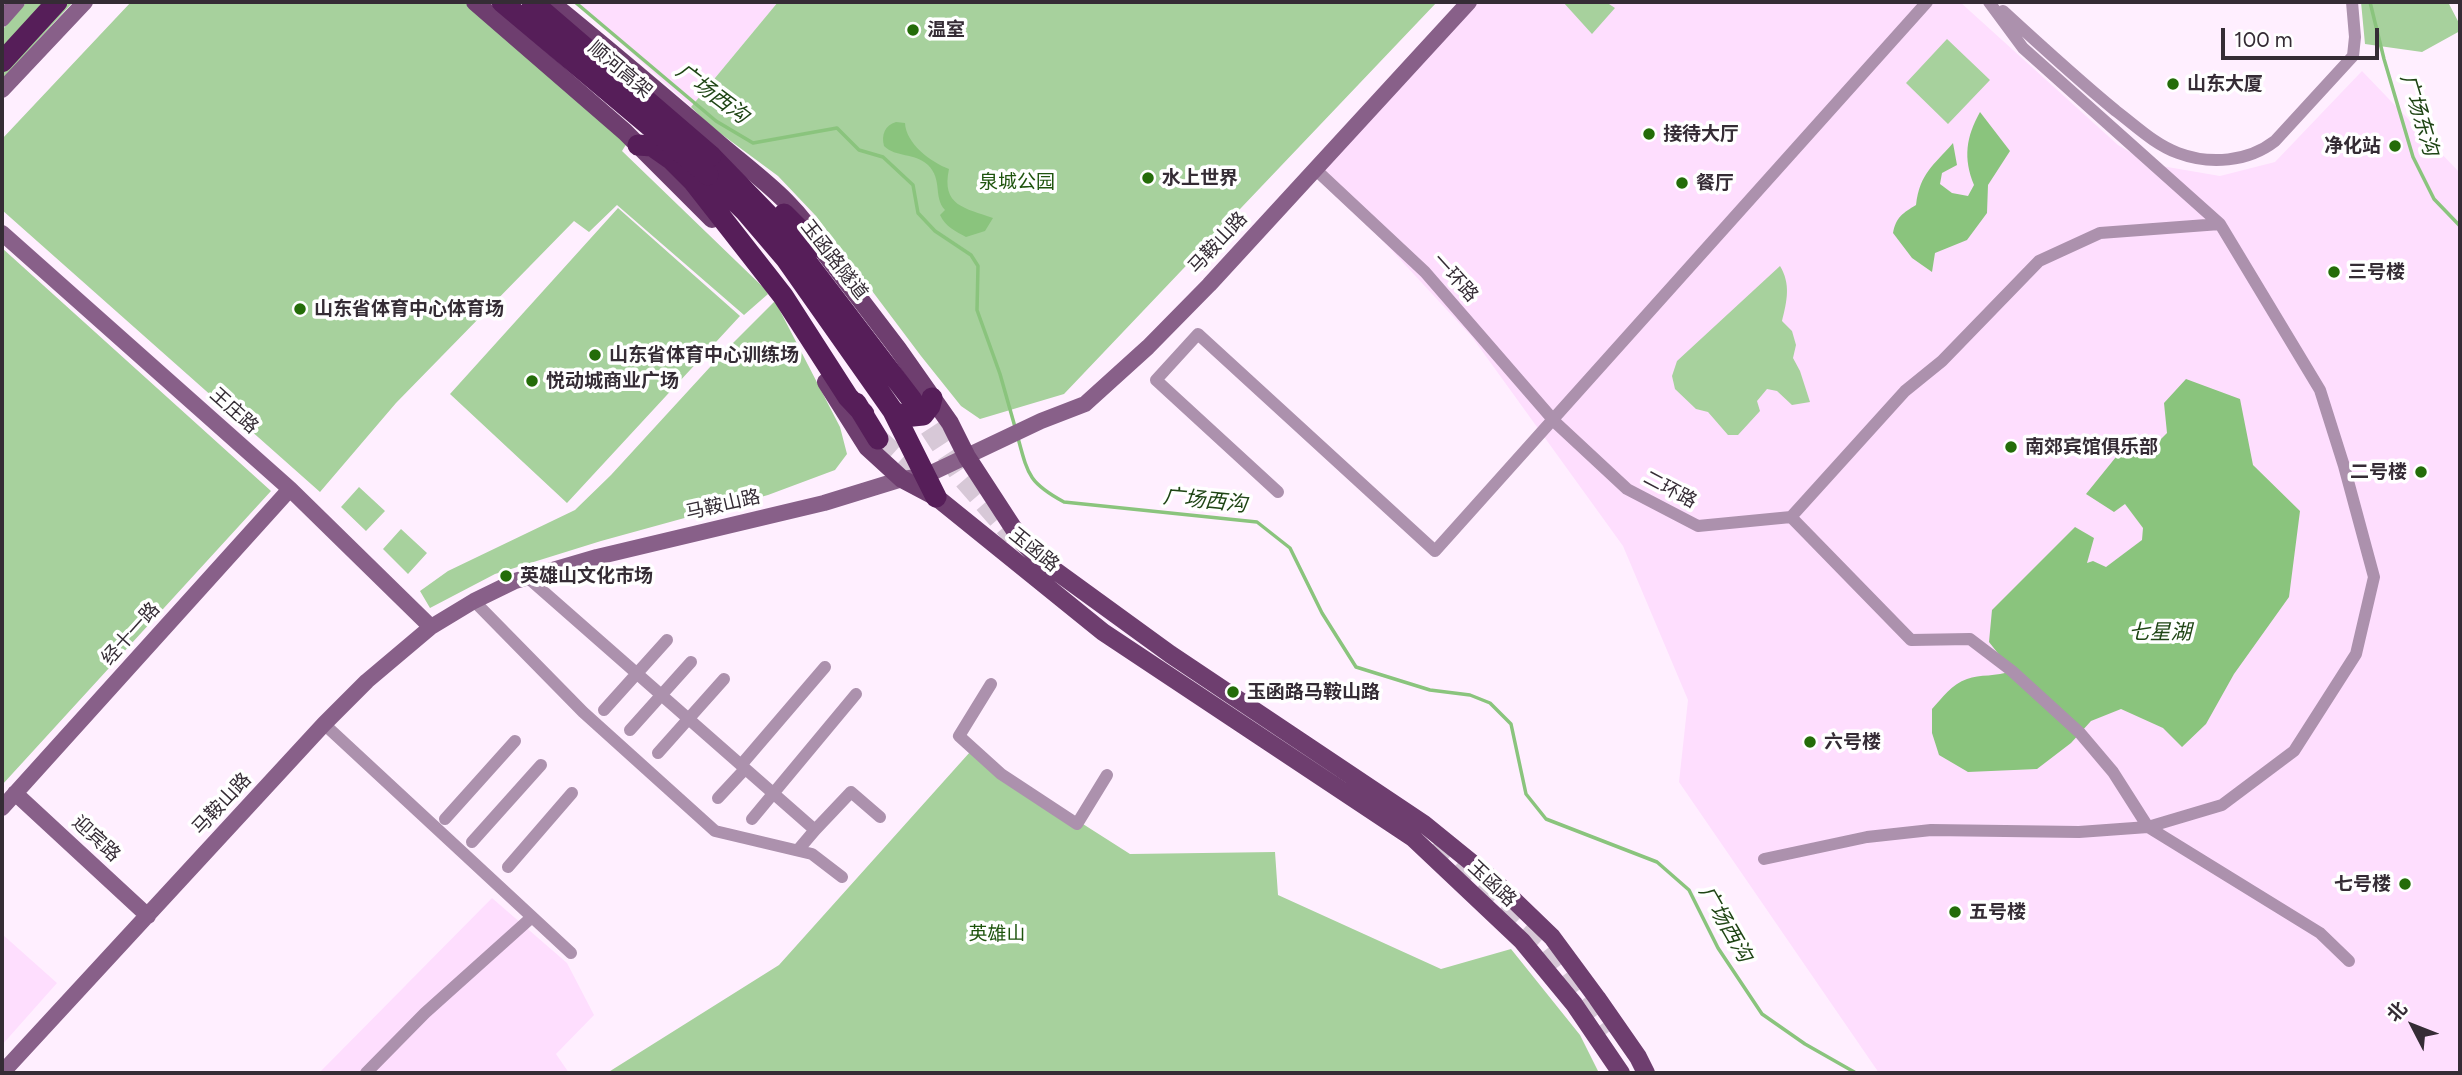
<!DOCTYPE html>
<meta charset="utf-8">
<style>
body{margin:0}
#map{position:relative;width:2462px;height:1075px;overflow:hidden;background:#ffefff;font-family:Figtree,"Noto Sans SC",sans-serif}
canvas{display:block}
.frame{position:absolute;inset:0;border:4px solid #352c35;pointer-events:none}
.north{position:absolute;left:2378px;top:991px;width:70px;height:70px;-webkit-text-stroke:5px #fff;paint-order:stroke;rotate:312deg;font-size:19px;font-weight:700;line-height:28px;text-align:center;color:#352c35}
.north::after{content:'';display:block;margin:auto;width:24px;height:32px;background:#352c35;clip-path:polygon(50% 0,100% 100%,50% 72%,0 100%)}
.scale{position:absolute;left:2221px;top:28px;width:158px;height:32px;box-sizing:border-box;border:4px solid #352c35;border-top:0;padding-left:9px;font-size:21px;line-height:24px;white-space:nowrap;color:#352c35;-webkit-text-stroke:5px #fff;paint-order:stroke}
</style>
<div id="map">
<canvas width="2462" height="1075"></canvas>
<div class="frame"></div>
<div class="north">北</div>
<div class="scale">100 m</div>
</div>
<script>
const g = document.querySelector('canvas').getContext('2d');
g.lineJoin = 'round';
function paint(path, color) { g.fillStyle = color; g.fill(path, 'evenodd'); }
function trace(path, color, width, dash) { g.strokeStyle = color; g.lineWidth = width; g.lineCap = dash ? 'butt' : 'round'; g.setLineDash(dash || []); g.stroke(path); }
function drawText(font, color, halo, rows, align = 'center') {
  g.font = font + ' Figtree,"Noto Sans SC",sans-serif'; g.lineWidth = 7; g.setLineDash([]); g.textBaseline = 'middle'; g.strokeStyle = halo; g.fillStyle = color; for (const [text, x, y, turn = 0] of rows) {
    g.save(); g.translate(x, y); g.rotate((+turn || 0) * Math.PI / 180); g.textAlign = isNaN(turn) ? turn : align; if (halo) g.strokeText(text, 0, 0); g.fillText(text, 0, 0); g.restore();
  }
}
const built = new Path2D(`
 M576 2H778L691 107Z
 M1474 2H1960L2118 145 2150 164 2220 176 2275 162 2362 71 2460 173V1073H1879L1679 782 1688 700 1623 546 1472 337 1321 174Z
 M492 898 567 963 594 1015 556 1054 569 1073H319Z
 M2 934 57 983 2 1045Z`);
const green = new Path2D(`
 M27 2H73L2 80V30Z
 M131 2H464L627 143 622 151 765 289 768 294 744 315 617 205 589 232 574 221 396 403 320 492 2 210V139Z
 M778 2H1437L1064 394 980 419 961 406 921 356 815 215 778 176 709 125 691 107Z
 M1563 2H1606L1615 8 1592 34Z
 M2361 2H2448L2460 25V31L2422 52 2365 44Z
 M1947 39 1990 80 1948 124 1906 83Z
 M618 208 740 316 567 503 450 394Z
 M2 248 271 491 2 785Z
 M1780 266C1791 284 1787 301 1782 321L1792 331 1796 345 1793 358 1800 371 1810 402 1792 405 1777 391 1767 389 1757 401 1760 411 1738 435H1728L1708 412 1696 409 1675 389 1672 376 1677 361Z
 M775 301 840 427 847 454 835 470 768 495 601 541 495 574 430 608 420 591 448 571 575 510 611 475 722 354Z
 M359 487 385 511 366 531 341 507Z
 M401 529 427 553 408 574 383 549Z
 M970 752 1130 854 1275 852 1278 895 1441 969 1511 949 1580 1035 1599 1073H607L779 965Z`);
const water = new Path2D(`
 M1980 112 2010 151 1988 185 1987 213 1967 240 1935 253 1932 272 1912 258 1893 233C1896 217 1903 213 1916 205 1920 173 1933 166 1953 143L1957 165 1942 173 1940 184 1952 193 1968 196 1974 185C1963 158 1966 137 1980 112Z
 M896 122 905 123C906 144 931 162 949 169 941 206 965 208 993 218L985 231 966 237C955 231 946 227 940 215L945 210C933 197 943 180 928 165 914 152 896 158 884 146 881 135 885 125 896 122Z
 M2186 379 2240 399 2253 465 2300 511 2289 597 2234 674 2206 724 2182 747 2163 728 2121 709 2091 721 2071 743 2037 769 1968 772 1939 755 1932 733V709C1942 698 1952 684 1967 679 1980 674 1996 677 2012 671L1989 642 1992 610 2075 527 2094 538 2087 563 2093 561 2106 567 2142 540 2143 528 2125 504 2114 512 2086 494 2120 452 2144 456 2167 433 2164 403Z`);
const stream = new Path2D(`
 M575 2 716 121 753 143 837 128 859 150 883 157 913 185 918 213 935 231 971 255 978 266 977 310 1000 374 1015 427
 M2370 2 2384 59 2413 157 2434 199 2460 226
 M1018 438C1028 475 1029 483 1064 502L1257 522 1290 548 1322 613 1356 667 1430 690 1470 695 1490 703 1511 724 1526 794 1546 819 1657 862 1689 890 1718 948 1762 1014 1805 1044 1856 1073`);
const highwayTunnel = new Path2D(`
 M913 402 962 477 1013 536
 M878 439 931 487
 M1435 842 1543 943 1610 1031`);
const street = new Path2D(`
 M2003 11C2040 45 2077 79 2116 111 2136 126 2154 144 2178 153 2210 165 2248 162 2275 141L2353 56 2355 37 2352 2
 M1315 169 1425 272 1556 423 1627 489 1698 526 1791 517
 M2220 224 2100 233 2039 261 1942 361 1905 391 1791 517 1911 640 1970 639 2012 671 2080 733 2113 772 2148 827 2320 933 2349 961
 M1278 492 1156 380 1198 334 1435 551 1927 2
 M527 577 815 830 798 850
 M474 601 583 712 715 831 812 854 842 877
 M991 684 959 736 1001 774 1077 824 1107 775
 M604 710 667 640
 M324 724 571 953
 M630 730 691 662
 M658 753 724 679
 M741 765 825 667
 M718 798 745 769
 M445 819 515 741
 M752 819 856 694
 M815 830 851 792 880 817
 M472 842 541 765
 M1764 859 1867 837 1931 830 2079 832 2148 827 2222 805 2294 751 2356 654 2374 577 2344 466 2320 390 2220 224 2023 48 1989 2
 M508 867 572 793
 M366 1073 425 1013 532 917`);
const secondary = new Path2D(`
 M2 19 17 2
 M2 90 85 2
 M2 233 290 489 431 627
 M15 793 148 916
 M2 808 290 489
 M2 1073 324 724 367 681 431 627 474 601 515 581 597 557 824 503 902 479 925 476 1041 421 1085 404 1148 347 1209 285 1469 2`);
const primary = new Path2D(`
 M475 2 625 132 712 219
 M550 2C607 48 662 95 717 142 754 174 799 204 821 248L898 349 950 423 967 457 1023 543 1042 561 1170 654 1424 824 1493 880 1552 937 1597 998 1638 1057 1646 1073
 M826 382 867 447 902 479 936 497 1103 632 1413 838 1522 941 1574 1004 1621 1073`);
const highway = new Path2D(`
 M2 62 57 2
 M638 145 652 146 672 160 693 181 783 296 848 397 864 414
 M711 156 781 228 912 400
 M708 175 745 211 786 259 893 411 936 497
 M784 214 814 244 821 248
 M856 403 878 439
 M893 411 903 417 923 415 930 406 932 398`);
const highwayBridge = new Path2D(`
 M502 2 708 175
 M532 2 711 156`);
const markers = [
 [913,30,7,"#246c09"],
 [2173,84,7,"#246c09"],
 [1649,134,7,"#246c09"],
 [2395,146,7,"#246c09"],
 [1148,178,7,"#246c09"],
 [1682,183,7,"#246c09"],
 [2334,272,7,"#246c09"],
 [300,309,7,"#246c09"],
 [595,355,7,"#246c09"],
 [532,381,7,"#246c09"],
 [2011,447,7,"#246c09"],
 [2421,472,7,"#246c09"],
 [506,576,7,"#246c09"],
 [1233,692,7,"#246c09"],
 [1810,742,7,"#246c09"],
 [2405,884,7,"#246c09"],
 [1955,912,7,"#246c09"]
];
const poiNames = [
 ["温室",927,30],
 ["山东大厦",2187,84],
 ["接待大厅",1663,134],
 ["净化站",2381,146,"right"],
 ["水上世界",1162,178],
 ["餐厅",1696,183],
 ["三号楼",2348,272],
 ["山东省体育中心体育场",314,309],
 ["山东省体育中心训练场",609,355],
 ["悦动城商业广场",546,381],
 ["南郊宾馆俱乐部",2025,447],
 ["二号楼",2407,472,"right"],
 ["英雄山文化市场",520,576],
 ["玉函路马鞍山路",1247,692],
 ["六号楼",1824,742],
 ["七号楼",2391,884,"right"],
 ["五号楼",1969,912]
];
const streetNames = [
 ["顺河高架",620,70,40],
 ["马鞍山路",1218,243,-47],
 ["玉函路隧道",834,260,52],
 ["一环路",1455,278,48],
 ["王庄路",234,411,42],
 ["二环路",1670,490,28],
 ["马鞍山路",723,505,-13],
 ["玉函路",1034,550,39],
 ["经十一路",131,634,-48],
 ["马鞍山路",222,804,-47],
 ["迎宾路",96,839,43],
 ["玉函路",1492,884,43]
];
const parkNames = [
 ["泉城公园",1017,182],
 ["英雄山",997,934]
];
const waterNames = [
 ["广场西沟",712,94,37],
 ["广场东沟",2419,115,73],
 ["广场西沟",1205,501,6],
 ["七星湖",2160,633],
 ["广场西沟",1725,924,60]
];
paint(built, '#fedefe');
paint(green, '#a7d19d');
paint(water, '#8ac47d');
trace(stream, '#8ac47d', 3.5);
trace(highwayTunnel, '#d7c8d7', 21, [21, 10]);
trace(street, '#ac91ad', 12);
trace(secondary, '#886089', 16);
trace(primary, '#6e3e6f', 18);
trace(highway, '#561e59', 21);
trace(highwayBridge, '#561e59', 21);
for (const [x, y, r, color] of markers) { const dot = new Path2D(); dot.arc(x, y, r, 0, 2 * Math.PI); g.fillStyle = color; g.fill(dot); trace(dot, '#fff', 2.5); }
drawText('bold 19px', '#352c35', '#fff', poiNames, 'left');
drawText('19px', '#352c35', '#fff', streetNames);
drawText('19px', '#1e540d', '#fff', parkNames);
drawText('italic 21px', '#1f4515', '#fff', waterNames);
</script>
